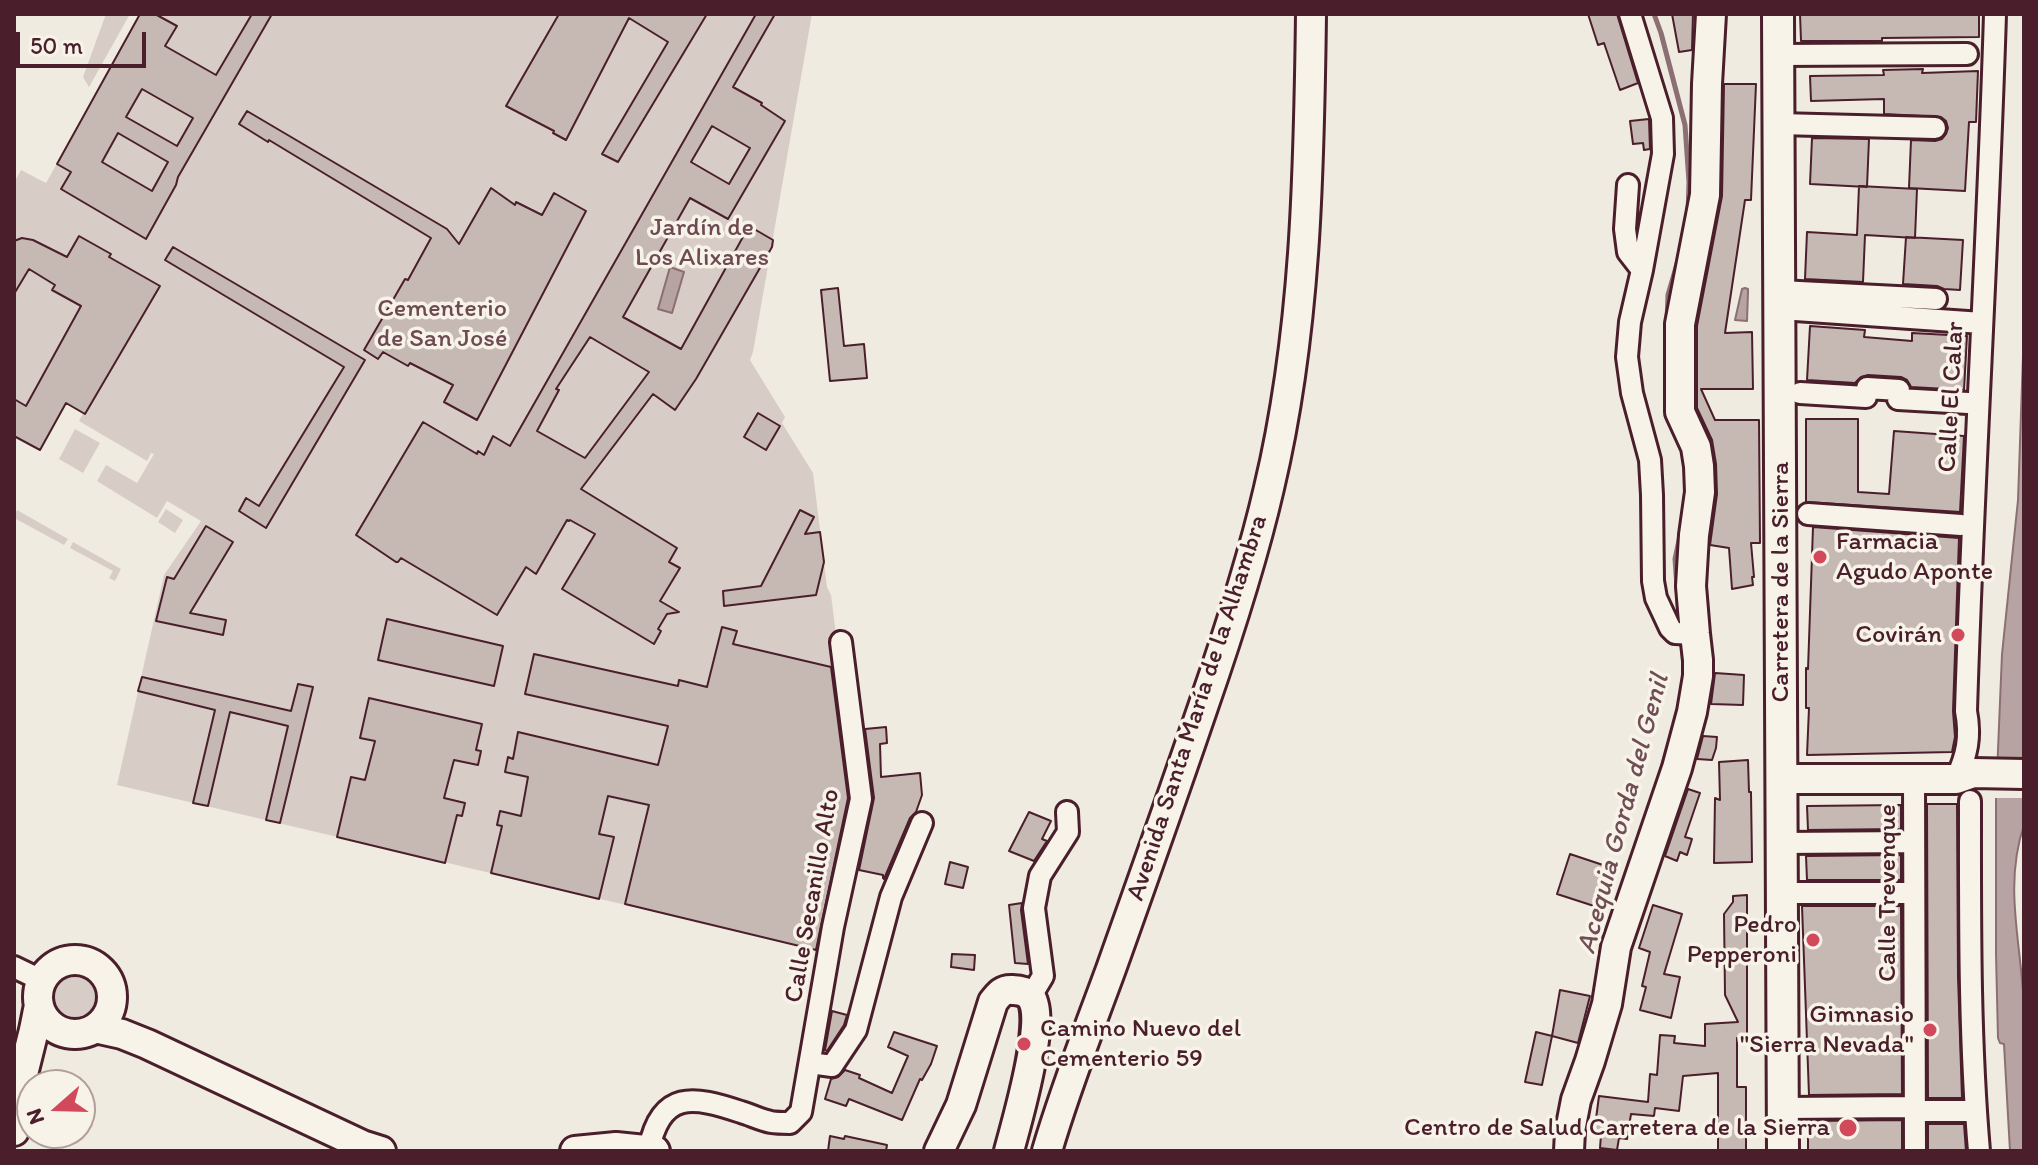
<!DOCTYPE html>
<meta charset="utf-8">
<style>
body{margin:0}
#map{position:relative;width:2038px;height:1165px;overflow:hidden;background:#f0ebe0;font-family:Itim,sans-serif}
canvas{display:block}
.frame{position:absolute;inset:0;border:16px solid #4a1f2b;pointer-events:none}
.north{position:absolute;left:16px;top:1069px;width:80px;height:80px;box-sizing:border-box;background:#f7f3e8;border:2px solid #b29e9c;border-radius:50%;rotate:250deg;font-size:22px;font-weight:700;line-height:32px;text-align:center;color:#4a1f2b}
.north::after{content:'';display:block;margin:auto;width:28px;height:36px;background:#d1495b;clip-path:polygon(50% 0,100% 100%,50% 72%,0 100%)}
.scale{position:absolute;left:16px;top:32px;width:130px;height:36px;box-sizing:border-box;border:4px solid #4a1f2b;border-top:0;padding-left:10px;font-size:24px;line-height:28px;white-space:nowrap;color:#4a1f2b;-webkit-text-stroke:6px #f7f3e8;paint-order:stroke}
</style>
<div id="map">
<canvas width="2038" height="1165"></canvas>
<div class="frame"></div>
<div class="north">N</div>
<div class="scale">50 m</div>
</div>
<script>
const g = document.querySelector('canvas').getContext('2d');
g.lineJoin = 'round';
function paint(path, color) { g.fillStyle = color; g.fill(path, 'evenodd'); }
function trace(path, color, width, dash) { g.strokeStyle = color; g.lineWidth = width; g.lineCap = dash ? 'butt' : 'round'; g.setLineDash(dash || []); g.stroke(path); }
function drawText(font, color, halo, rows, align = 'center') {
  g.font = font + ' Itim,sans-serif'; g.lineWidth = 7; g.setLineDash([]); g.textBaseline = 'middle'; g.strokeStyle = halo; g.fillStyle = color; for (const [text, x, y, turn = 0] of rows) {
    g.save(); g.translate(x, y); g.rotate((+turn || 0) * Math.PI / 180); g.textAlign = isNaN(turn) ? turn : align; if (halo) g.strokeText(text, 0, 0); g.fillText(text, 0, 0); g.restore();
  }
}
const green = new Path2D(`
 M106 14H130L89 87 83 77Z
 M141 14H812L753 352 750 360 785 417 782 423 813 473 827 587 831 595 857 800 821 951 117 785 164 575 201 521 167 501 157 518 97 481 106 465 137 483 154 454 151 453 147 461 79 421 83 413 67 403 40 450 14 436V183L21 170 46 183Z
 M75 429 100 443 83 473 59 459Z
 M166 509 183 520 175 533 158 522Z
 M17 510 68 539 64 545 14 518Z
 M73 542 121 569 115 581 109 578 113 571 70 548Z
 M51 998a25 25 0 1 1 50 0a25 25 0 1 1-50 0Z`);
const water = new Path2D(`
 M670 267 684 272 672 313 658 309Z
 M1745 288 1748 289V292L1747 321 1735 320 1742 289Z
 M2024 327V825C2003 887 2022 945 2024 1009 2026 1056 2024 1104 2024 1151H2010L2004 1044 2000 1043 1998 1038 1996 954V798L2002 654 2018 500Z`);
const pier = new Path2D(`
 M1994 762 2024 763V798H1992Z`);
const stream = new Path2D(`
 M1654 14 1661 33 1685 125 1689 182 1688 213
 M1667 322 1668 295 1679 257
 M1666 386V336
 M1680 628 1675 559 1681 531
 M1683 650 1684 676
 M1656 788 1668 748`);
const building = new Path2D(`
 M140 14H155L177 26 165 46 216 75 252 14H272L178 177 176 185 146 239 61 189 71 172 57 164ZM142 89 193 118 177 146 126 117ZM118 133 168 162 152 191 102 162Z
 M559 14H707L618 162 602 154 668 42 629 18 566 140 553 133 554 131 506 106Z
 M756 14H775L733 87 762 103 761 105 785 121 728 219 690 198 623 317 681 349 749 226 773 240 772 247 696 379 675 410 653 394 581 489 677 548 669 562 680 568 660 601 679 612 667 614 658 629 661 631 654 644 562 589 595 534 570 520 569 521 567 520 536 574 526 567 497 615 401 558 398 562H396L356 535 423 422 477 454 478 451 484 455 493 436 510 446ZM712 126 750 148 729 184 691 162ZM590 337 649 372 585 458 537 431 559 390 556 389Z
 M1588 14H1617L1638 83 1620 90 1604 43 1598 45Z
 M1672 14H1693L1692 50 1679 52Z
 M1800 14H1979V37L1882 38V41H1801Z
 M1923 69 1922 73 1978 71 1976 122H1969L1965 191 1909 188 1911 140 1935 141 1942 139 1946 134 1948 128 1946 121 1941 117 1884 114V99L1811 101 1810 76 1884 75 1883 70Z
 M1724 84H1756L1751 200H1745L1725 333 1752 332 1753 389H1701L1715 420H1759L1760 543H1751L1754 577H1752L1753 585 1732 589 1729 548 1710 545 1717 494 1716 464 1712 440 1697 408V326L1722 196Z
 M247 111 447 229 459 244 491 188 515 205 516 202 542 215 554 193 586 211 477 420 444 402 453 385 410 363 408 366 383 352 378 359 364 350 405 279 408 280 431 238 269 140 268 142 239 124Z
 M1649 119 1650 149 1644 150 1643 143 1633 144 1630 121Z
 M1812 138 1869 139 1867 187 1810 184Z
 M1859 186 1917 189 1915 238 1865 235 1863 282 1805 279 1807 232 1857 235Z
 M79 236 111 254 109 257 160 286 85 414 66 403 40 450 14 436V399L26 406 81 306 52 290 55 285 29 269 14 294V241L22 238 33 240 67 257Z
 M1906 237 1963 240 1960 290 1944 289 1937 286 1903 284Z
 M173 247 365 360 266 528 239 511 246 498 259 506 344 367 165 260Z
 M838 288 844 346 864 344 867 378 830 381 821 290Z
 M1810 326 1865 330 1864 337 1912 341V333L1967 336 1964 390 1911 387 1907 380 1901 377 1868 375 1861 377 1855 383 1807 380Z
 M758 413 780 426 766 450 744 437Z
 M1806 419H1858V492L1889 494 1894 431 1964 436 1960 512 1806 502Z
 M800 510 814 517 805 534 820 532 824 562 816 595 724 606 723 591 761 586Z
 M206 526 233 542 190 613 226 620 223 635 156 621 167 577 174 579Z
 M1813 527 1959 538 1953 711 1955 737 1952 752 1807 755 1809 708H1806V668L1808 669Z
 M387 619 503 646 494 686 378 660Z
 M722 627 737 631 733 644 831 667 848 798 816 950 625 904 649 805 608 796 599 834 614 837 599 899 491 873 502 826 497 825 500 811 521 816 528 777 505 772 508 757 513 759 518 732 658 765 668 726 525 694 534 654 678 686 679 680 707 687Z
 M1715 673 1744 675 1743 705 1711 704Z
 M142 677 291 711 298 684 313 687 280 823 266 820 288 726 230 712 208 806 193 803 215 710 138 691Z
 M369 698 482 724 476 750 481 751 478 765 454 760 444 798 465 803 462 816 457 815 445 863 337 837 351 777 365 780 375 741 360 738Z
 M886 727 887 743 880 744 881 777 920 773 922 795 916 812 910 818 884 879 883 878V875L859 870 874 798 865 729Z
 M1703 736 1717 737 1716 748 1712 760 1697 759Z
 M1748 760 1749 792H1751L1752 862 1714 863 1715 798 1720 800 1719 762Z
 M1688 789 1700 793 1685 837 1692 839 1687 855 1680 852 1677 861 1665 856Z
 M1927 804H1957L1958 976 1962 1098H1928Z
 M1901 805V829L1808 830 1807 806Z
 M1029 812 1051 821 1042 839 1047 841 1034 861 1009 851Z
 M1570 854 1606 866 1594 906 1557 894Z
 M1901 855V880H1807L1806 856Z
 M950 862 968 867 963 888 945 884Z
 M1747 895V1041L1746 1039 1737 1038V1087H1746V1151H1718V1073L1683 1076 1679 1111 1655 1108 1654 1116 1631 1114 1627 1139 1619 1138 1617 1150 1600 1148 1601 1135 1594 1134 1599 1096 1648 1102 1650 1074 1657 1075 1660 1035 1675 1036 1674 1043 1705 1046V1024L1738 1022 1725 995 1724 914 1733 902V896Z
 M1022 903 1021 910 1028 964 1015 963 1009 905Z
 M1653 905 1682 914 1664 974 1680 977 1671 1018 1640 1010 1646 987 1642 986 1650 952 1639 948Z
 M1802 906H1901L1902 1094 1809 1095Z
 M952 954 975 955 974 970 951 967Z
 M1560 990 1590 996 1578 1043 1552 1036Z
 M832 1011 847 1015 844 1025 827 1051 825 1050Z
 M894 1032 937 1046 931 1064 922 1080 920 1079 902 1120 849 1099 846 1106 825 1099 831 1079 838 1077 845 1070 860 1075 859 1078 892 1093 908 1056 888 1047Z
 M1536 1032 1552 1036 1542 1085 1525 1082Z
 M1902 1120V1151H1808V1121Z
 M1928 1124H1964L1966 1151H1928Z
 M830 1136 844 1139 845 1136 887 1145 886 1151H828Z`);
const street = new Path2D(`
 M1630 14 1662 118 1663 154 1642 270 1630 322 1627 357 1632 393 1650 460 1652 495 1653 581 1656 598 1670 628 1675 633 1695 634
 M1779 55 1967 54
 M1779 124 1935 128
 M1628 185 1625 229 1628 252 1642 270
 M1780 291 1936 299
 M1781 309 1982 323
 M1800 393 1866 397 1867 388 1899 390 1898 399 1968 403
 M1808 514 1961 525
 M1914 779 1915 1151
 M1956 779C1967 755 1971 737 1966 711 1973 478 1988 246 1995 14
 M1970 801C1970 917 1969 1035 1979 1151
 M1782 843 1914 842
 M1782 893H1914
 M14 967 41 980
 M1031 996 1043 976 1034 908 1040 876 1068 832 1067 812
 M810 1063 832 1066 856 1030 891 897 922 823
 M1783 1108 1915 1107
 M1925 1111H1976
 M649 1149C661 1090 693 1096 741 1112 751 1115 761 1120 771 1122 777 1123 784 1123 790 1123L801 1112 833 927 861 799 841 642`);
const secondary = new Path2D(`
 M1782 779H1956L1973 773 2024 774
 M38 997a37 37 0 1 1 74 0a37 37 0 1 1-74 0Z
 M95 1028 122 1034 147 1044 362 1145 381 1151
 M14 1131 18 1109 17 1098 34 1030 39 1005
 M575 1151 616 1147 655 1151
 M939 1151 961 1105 993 1002C999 994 1003 989 1013 990 1019 990 1026 992 1030 996 1048 1017 1016 1124 1009 1151
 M1047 1151C1065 1089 1089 1029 1111 969 1142 882 1173 795 1203 707 1228 635 1252 562 1269 488 1306 333 1309 172 1311 14
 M1569 1151 1570 1131 1576 1100 1590 1061 1607 1004 1616 947 1677 768 1692 712 1698 676V660L1695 634 1691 586 1694 535 1700 492 1699 466 1696 447 1680 412V324L1705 195 1707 84 1711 14`);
const primary = new Path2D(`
 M1778 14 1783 1151`);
const markers = [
 [1820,557,8,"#d1495b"],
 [1958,635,8,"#d1495b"],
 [1813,940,8,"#d1495b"],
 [1930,1030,8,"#d1495b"],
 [1024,1044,8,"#d1495b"],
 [1848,1128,10,"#d1495b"]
];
const parkNames = [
 ["Jardín de",702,228],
 ["Los Alixares",702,258],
 ["Cementerio",442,309],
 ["de San José",442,339]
];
const streetNames = [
 ["Calle El Calar",1952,397,-87],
 ["Carretera de la Sierra",1781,582,-90],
 ["Avenida Santa María de la Alhambra",1198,708,-72],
 ["Calle Trevenque",1888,893,-90],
 ["Calle Secanillo Alto",813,896,-80]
];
const poiNames = [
 ["Farmacia",1836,542,"left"],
 ["Agudo Aponte",1836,572,"left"],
 ["Covirán",1942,635],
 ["Pedro",1797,925],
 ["Pepperoni",1797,955],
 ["Gimnasio",1914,1015],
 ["\"Sierra Nevada\"",1914,1045],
 ["Camino Nuevo del",1040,1029,"left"],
 ["Cementerio 59",1040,1059,"left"],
 ["Centro de Salud Carretera de la Sierra",1830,1128]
];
const waterNames = [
 ["Acequia Gorda del Genil",1624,814,-75]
];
paint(green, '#d8cdc6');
paint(water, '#b7a4a2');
trace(water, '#8b6f72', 2);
paint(pier, '#f0ebe0');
trace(stream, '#8b6f72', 5);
paint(building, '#c6b8b3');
trace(building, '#4a1f2b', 2);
trace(street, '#4a1f2b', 26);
trace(secondary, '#4a1f2b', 34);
trace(primary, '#4a1f2b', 36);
trace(street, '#f7f3e8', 20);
trace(secondary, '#f7f3e8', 28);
trace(primary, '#f7f3e8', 30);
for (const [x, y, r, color] of markers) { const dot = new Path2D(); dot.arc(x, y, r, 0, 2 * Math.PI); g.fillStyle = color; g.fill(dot); trace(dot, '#f7f3e8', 3); }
drawText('26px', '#6e4a52', '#f7f3e8', parkNames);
drawText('26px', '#4a1f2b', '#f7f3e8', streetNames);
drawText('26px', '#4a1f2b', '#f7f3e8', poiNames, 'right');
drawText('italic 28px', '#704e55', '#f7f3e8', waterNames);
</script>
